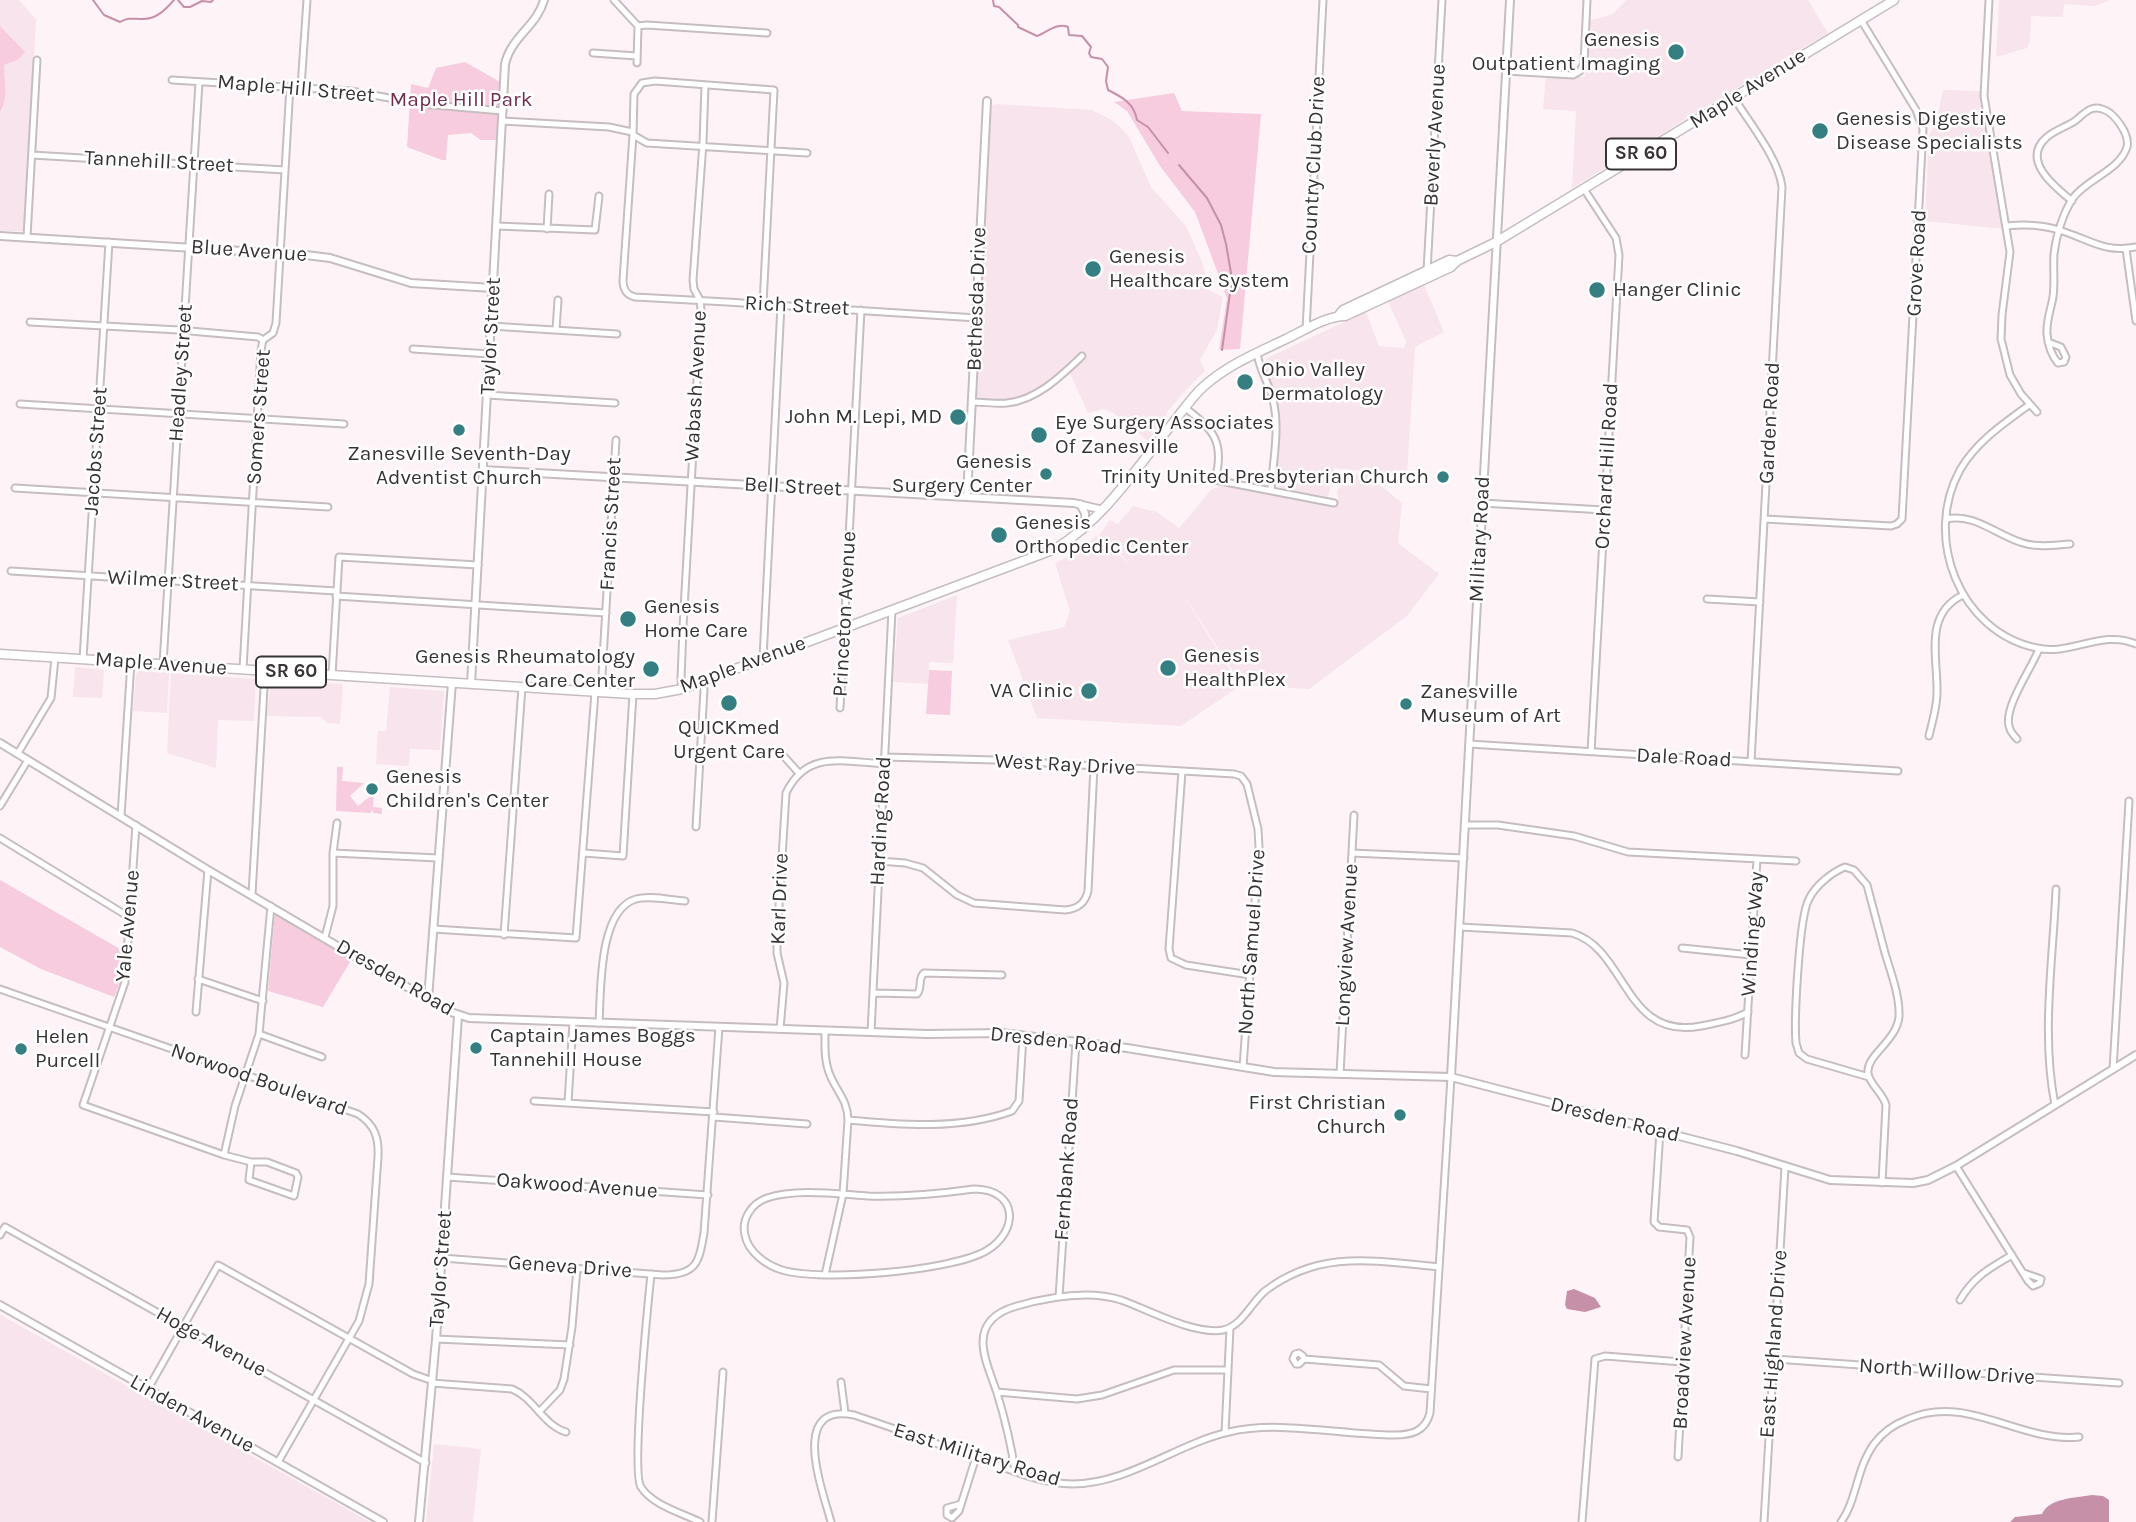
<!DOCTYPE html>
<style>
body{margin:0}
canvas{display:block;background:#fef4f8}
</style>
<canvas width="2136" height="1522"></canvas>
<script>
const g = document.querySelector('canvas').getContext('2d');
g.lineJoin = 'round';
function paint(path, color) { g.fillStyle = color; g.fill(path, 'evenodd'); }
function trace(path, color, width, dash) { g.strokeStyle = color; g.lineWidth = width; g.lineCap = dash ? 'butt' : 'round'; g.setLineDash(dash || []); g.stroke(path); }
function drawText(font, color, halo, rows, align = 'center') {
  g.font = font + ' Karla,sans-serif'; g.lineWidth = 5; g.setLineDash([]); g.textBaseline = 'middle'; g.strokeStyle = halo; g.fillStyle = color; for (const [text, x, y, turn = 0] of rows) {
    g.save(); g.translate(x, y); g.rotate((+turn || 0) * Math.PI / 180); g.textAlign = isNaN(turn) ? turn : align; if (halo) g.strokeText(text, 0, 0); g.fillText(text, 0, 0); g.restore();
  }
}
const built = new Path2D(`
 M0 0H19L36 19 26 223 24 231H0Z
 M1626 0H1808L1828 33 1572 188 1576 111 1543 109 1546 76 1585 77 1589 21 1613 14Z
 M1999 0H2110L2094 6 2064 4 2063 17 2031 16 2030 41 2027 48 1996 57Z
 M1943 90 1980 91 2004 229 1925 221 1929 134 1936 124Z
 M998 104 1092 110 1112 120 1120 127 1129 137 1151 187 1186 226 1202 262 1209 290 1223 297 1217 330 1200 360 1205 371 1186 390 1167 412 1166 418 1148 441 1112 412 1103 409 1088 413 1067 367 1047 383 1022 396 1009 400 980 399 977 396 989 111 993 105Z
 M1424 285 1444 332 1415 347 1407 475 1334 468 1328 497 1280 488 1277 481 1279 407 1263 365 1267 358 1366 312 1379 346 1404 348 1406 341 1388 302Z
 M1367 474 1402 503 1398 543 1439 574 1407 616 1309 689 1242 685 1177 585 1240 686 1181 726 1037 718 1008 640 1064 627 1070 611 1055 563 1074 554 1096 536 1136 569 1099 535 1110 520 1118 524 1133 506 1157 512 1179 528 1212 489 1224 485 1335 507 1338 498 1337 491 1349 475Z
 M957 595 953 663 929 662 928 684 893 682 898 618Z
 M75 667 104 670 102 698 73 697Z
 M139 671 169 673 167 713 133 711 136 674Z
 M171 673 256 679 254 721 218 720 216 768 167 753Z
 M271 680 343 684 340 724 327 723 321 717 267 716Z
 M390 687 444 691 440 750 410 749 409 766 376 764 378 731H386Z
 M0 1314 6 1318 370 1522H0Z
 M434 1444 481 1449 473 1522H426Z`);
const green = new Path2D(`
 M0 26 25 52 19 59 4 65C4 82 9 97 0 112Z
 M465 62 502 83 499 140H481L471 133 448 135 446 160H442L407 147 411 84 428 88 436 68Z
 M1174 93 1182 111 1261 114 1240 349 1219 350 1227 298 1195 212 1160 166 1127 111 1114 102Z
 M929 670 952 671 950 715 926 714Z
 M337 767H343L342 781 364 783 350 796 358 806 374 793 373 807 382 808V814L373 813V810L370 813 336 811Z
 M0 880 120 949V982L114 997 41 969 0 947Z
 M275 913 353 957 323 1007 268 991Z`);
const water = new Path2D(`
 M1574 1289 1595 1298 1601 1307 1585 1312 1567 1309 1565 1305 1567 1291Z
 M2092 1495 2103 1496 2109 1500V1522H2010L2015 1517 2042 1514C2049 1498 2075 1498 2092 1495Z`);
const stream = new Path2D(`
 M93 0 104 15 120 22C129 17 133 19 143 19 157 19 166 9 174 0
 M178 0 184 7H190L202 1 211 2 213 0
 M993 0 994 6 999 7 1018 25V27L1037 36C1047 32 1058 22 1068 27L1069 35 1082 36 1091 47 1089 53 1091 57 1102 59 1108 67 1106 81 1108 90C1122 97 1134 103 1137 120L1148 127 1168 153
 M1179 165 1207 198 1221 225 1226 244 1232 279 1222 350`);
const minor = new Path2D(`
 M614 0 638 26 647 25 767 33
 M1989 0 1984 96 2010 252 2002 315 2001 339 2010 375 2021 394 2037 412
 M593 53 637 56
 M637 63 638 26
 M1506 71 1573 75 1580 71 1584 63 1587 0
 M172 80 351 91 422 104 503 111
 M301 87 307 0
 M1734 98C1749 122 1779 159 1782 187L1751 762
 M502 121 609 127 632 132
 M633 135 647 143 807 153
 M32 155 285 170
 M1584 189 1616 238 1619 255 1591 752
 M497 226 595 230 599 196
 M2007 226C2025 224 2044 225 2062 231 2090 240 2105 253 2136 247
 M547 229 549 194
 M27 237 37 60
 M2126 249 2136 321
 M1427 271 1442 0
 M763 304 774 90 655 81 642 83 634 94 633 135 623 280C623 289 626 295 635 297L727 302 977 318
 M30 322 179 330 258 337 263 340
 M491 326 617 334
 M556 330 558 300
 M1306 330 1323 0
 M2048 342 2061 347 2066 357 2064 362 2058 363C2051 355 2048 344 2047 334 2046 321 2051 309 2053 297 2055 282 2053 268 2054 254 2056 236 2063 213 2073 198 2087 179 2120 170 2127 147 2130 134 2114 112 2102 109 2090 105 2084 114 2075 121 2066 127 2055 130 2047 137 2020 160 2055 187 2072 201
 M413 349 490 354
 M1257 353C1260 372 1269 383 1273 400 1280 428 1273 462 1271 490
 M487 395 615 403
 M973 402C984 402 996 404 1007 403 1037 400 1061 376 1082 356
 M20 404 344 424
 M2029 405C2003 424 1976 442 1960 470 1923 537 1959 632 2037 648 2071 656 2102 629 2136 644
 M1185 408C1214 429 1225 443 1215 480L1334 503
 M15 488 328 507
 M1482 503 1604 510
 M1765 519 1891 526 1897 524 1902 519 1923 129 1916 110 1861 20
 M1946 519C1974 513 1995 534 2020 542 2036 548 2053 545 2070 544
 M11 571 336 591
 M336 596 606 613
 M1707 599 1760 602
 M763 658 781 305
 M83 659 109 242
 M163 664 199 82
 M243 669 261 350 263 340 273 333 276 323 290 86
 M332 675 339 557 478 565
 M682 689 681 679 683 627 701 310 700 300 694 289 693 280 703 143 705 85
 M601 692 616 440
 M840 708 861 310
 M1929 736C1932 722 1937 708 1937 693 1938 658 1923 614 1963 595
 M2017 739C2014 735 2011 733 2010 729 2001 710 2032 668 2039 649
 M1469 744 1898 771
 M780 752 798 772
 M18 753 51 698 55 658
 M885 757 995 760 1234 774 1241 776 1247 784 1258 829 1259 847 1243 1067
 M1182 771 1169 949 1171 958 1186 965 1250 975
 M0 806 28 760
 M121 816 131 662
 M136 825 125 982 83 1105 224 1155 251 1162 249 1180 294 1196 298 1177 296 1173 267 1162H251
 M1465 825H1498L1574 836 1628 852 1796 861
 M696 827 704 690 702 681
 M0 838 129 917
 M333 853 438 858
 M584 853 623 856 633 694
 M1352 853 1464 858
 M879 861 905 863 923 868 957 895 974 903 1065 910C1077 909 1085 904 1088 891L1094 766
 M252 894 265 671
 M1460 927 1572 933C1627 949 1624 1041 1701 1026 1717 1023 1734 1020 1748 1012
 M433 929 576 938 595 692
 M504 935 522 687
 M325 937 333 906V853L337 823
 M1682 948 1751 955
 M198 979 263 1001
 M0 989 358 1114C375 1125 379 1138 378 1157L369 1284 359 1321 278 1462
 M873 993 917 994C923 988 917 979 924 973L1002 975
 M196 1012 208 870
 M599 1023C601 992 598 910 636 899 650 895 670 900 685 901
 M780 1029 784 983 777 953V938L786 793C807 749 844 762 885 764
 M825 1031C825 1045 824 1061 830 1075 837 1092 848 1101 848 1120 902 1125 961 1130 1012 1111L1019 1101 1023 1036
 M871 1032 892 610
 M259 1034 322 1057
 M1745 1055 1757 859
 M2113 1069 2129 801
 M1340 1074 1354 815
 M1869 1077 1807 1059 1799 1053 1796 1043C1794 1021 1799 916 1809 899 1815 886 1832 872 1845 867L1854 870 1867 885C1873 908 1879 931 1885 953 1891 973 1900 996 1899 1017 1896 1042 1866 1055 1868 1073 1869 1084 1883 1093 1886 1105L1882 1183
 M534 1101 714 1112
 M568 1103 573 1022
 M2055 1105C2041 1034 2053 960 2056 889
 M714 1117 807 1124
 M1660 1131 1654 1222 1659 1227 1687 1230 1690 1237 1678 1457
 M224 1155 235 1106 259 1034 271 906
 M1956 1166 2028 1281 2033 1286 2040 1283 2041 1279 2024 1273
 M447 1177 708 1195
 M974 1189C1018 1189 1020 1231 986 1251 951 1271 821 1282 782 1270 766 1265 748 1252 745 1235 741 1219 752 1203 767 1198 795 1188 838 1194 868 1196 904 1197 938 1194 974 1189Z
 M0 1235 5 1227 426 1463
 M442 1258 663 1275C697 1275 699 1262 704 1233L719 1027
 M651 1274C648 1303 631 1472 641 1487 652 1505 682 1513 700 1522
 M825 1275 843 1194 848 1120
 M1059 1297 1076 1042
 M1960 1300C1974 1276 1989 1269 2012 1255
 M436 1339 570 1345
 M1304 1359 1299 1364H1296L1293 1359 1295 1354 1299 1353 1303 1356 1304 1359 1379 1365 1404 1386 1431 1389
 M1774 1359 2119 1383
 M841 1382 845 1413
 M432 1383 512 1389C534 1398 543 1425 566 1432
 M148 1389 218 1265 413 1374 433 1381
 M997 1392 1077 1399 1102 1395 1174 1370H1227
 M539 1412 560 1390 564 1379 572 1327 577 1268
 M1225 1433 1230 1328
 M1015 1471C1011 1444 1005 1419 997 1393 992 1377 983 1359 983 1342 983 1321 999 1311 1017 1306 1049 1297 1089 1290 1121 1300 1149 1310 1194 1335 1223 1330 1242 1326 1251 1303 1265 1291 1320 1249 1375 1261 1439 1267
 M961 1504 947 1508V1515L952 1518 959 1511 976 1457
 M712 1522 723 1372
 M831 1522C823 1491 788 1402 854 1415 896 1429 938 1444 980 1459 1009 1469 1041 1484 1072 1484 1128 1484 1176 1444 1229 1432 1278 1420 1342 1435 1394 1435 1411 1435 1425 1432 1430 1413L1451 1077
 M1582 1522 1595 1359 1605 1356 1682 1362
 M1764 1522 1785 1167
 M1841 1522C1857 1500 1856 1469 1874 1444 1882 1433 1895 1424 1908 1419 1967 1393 2020 1443 2079 1437`);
const tertiary = new Path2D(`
 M0 236 306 255 330 258 411 283 493 288
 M483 470 1074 503 1103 510
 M967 497 987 101
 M1080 504 1085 513V528
 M471 684 505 64C511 37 537 26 544 0
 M0 743 208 870 448 1011 469 1018 927 1034 1002 1033 1127 1048 1274 1072 1451 1077 1737 1151 1830 1180 1913 1183 1928 1180 1956 1166 2136 1055
 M428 999 452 682
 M1451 1077 1510 0
 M0 1305 383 1522
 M419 1522 436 1339 458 1016`);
const primary = new Path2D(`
 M1338 316 1343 310 1449 260 1457 261
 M0 654 631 694H655L682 689 1055 549C1104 519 1136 469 1172 424 1182 412 1191 398 1203 387 1227 365 1257 353 1286 339 1303 331 1326 316 1345 316L1451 267 1457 261 1496 242 1894 0`);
const markers = [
 [1676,52,9,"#357e82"],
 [1820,131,9,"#357e82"],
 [1093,269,9,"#357e82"],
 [1597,290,9,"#357e82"],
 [1245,382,9,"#357e82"],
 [958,417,9,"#357e82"],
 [459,430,7,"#357e82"],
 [1039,435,9,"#357e82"],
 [1046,474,7,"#357e82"],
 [1443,477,7,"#357e82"],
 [999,535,9,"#357e82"],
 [628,619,9,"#357e82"],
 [1168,668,9,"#357e82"],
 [651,669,9,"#357e82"],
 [1089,691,9,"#357e82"],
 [729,703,9,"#357e82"],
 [1406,704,7,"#357e82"],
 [372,789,7,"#357e82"],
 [476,1048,7,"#357e82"],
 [21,1049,7,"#357e82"],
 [1400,1115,7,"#357e82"]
];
const shields = [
 [1641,154,70],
 [291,672,70]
];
const shieldNames = [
 ["SR 60",1641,154],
 ["SR 60",291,672]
];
const poiNames = [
 ["Genesis",1660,40,"right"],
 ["Outpatient Imaging",1660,64,"right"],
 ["Genesis Digestive",1836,119],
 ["Disease Specialists",1836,143],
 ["Genesis",1109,257],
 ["Healthcare System",1109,281],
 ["Hanger Clinic",1613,290],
 ["Ohio Valley",1261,370],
 ["Dermatology",1261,394],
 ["John M. Lepi, MD",942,417,"right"],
 ["Eye Surgery Associates",1055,423],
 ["Of Zanesville",1055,447],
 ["Zanesville Seventh-Day",459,454,"center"],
 ["Adventist Church",459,478,"center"],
 ["Genesis",1032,462,"right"],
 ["Surgery Center",1032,486,"right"],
 ["Trinity United Presbyterian Church",1429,477,"right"],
 ["Genesis",1015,523],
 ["Orthopedic Center",1015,547],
 ["Genesis",644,607],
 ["Home Care",644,631],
 ["Genesis",1184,656],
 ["HealthPlex",1184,680],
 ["Genesis Rheumatology",635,657,"right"],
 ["Care Center",635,681,"right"],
 ["VA Clinic",1073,691,"right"],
 ["Zanesville",1420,692],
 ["Museum of Art",1420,716],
 ["QUICKmed",729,728,"center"],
 ["Urgent Care",729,752,"center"],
 ["Genesis",386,777],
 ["Children's Center",386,801],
 ["Captain James Boggs",490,1036],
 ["Tannehill House",490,1060],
 ["Helen",35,1037],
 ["Purcell",35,1061],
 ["First Christian",1386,1103,"right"],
 ["Church",1386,1127,"right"]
];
const streetNames = [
 ["Maple Hill Street",296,89,5],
 ["Maple Avenue",1748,89,-32],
 ["Beverly Avenue",1435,135,-87],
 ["Tannehill Street",159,162,3],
 ["Country Club Drive",1314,165,-87],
 ["Blue Avenue",249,251,4],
 ["Grove Road",1917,263,-87],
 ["Bethesda Drive",977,299,-88],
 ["Rich Street",797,306,3],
 ["Taylor Street",491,336,-87],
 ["Headley Street",181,373,-86],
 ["Wabash Avenue",696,386,-87],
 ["Somers Street",259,417,-86],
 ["Garden Road",1770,423,-87],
 ["Jacobs Street",96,451,-86],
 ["Orchard Hill Road",1607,466,-87],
 ["Bell Street",793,487,3],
 ["Francis Street",611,524,-87],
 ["Military Road",1480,539,-87],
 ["Wilmer Street",173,581,3],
 ["Princeton Avenue",845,614,-87],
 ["Maple Avenue",161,664,4],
 ["Maple Avenue",743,665,-20],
 ["Dale Road",1684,758,3],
 ["West Ray Drive",1065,765,3],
 ["Harding Road",881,821,-87],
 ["Karl Drive",780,899,-88],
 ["Yale Avenue",128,926,-85],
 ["Winding Way",1753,934,-86],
 ["North Samuel Drive",1252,942,-86],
 ["Longview Avenue",1347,945,-87],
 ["Dresden Road",395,978,30],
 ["Dresden Road",1056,1041,6],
 ["Norwood Boulevard",259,1080,19],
 ["Dresden Road",1615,1120,14],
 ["Fernbank Road",1067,1169,-86],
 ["Oakwood Avenue",577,1186,4],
 ["Geneva Drive",570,1267,4],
 ["Taylor Street",441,1269,-86],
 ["Hoge Avenue",211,1342,29],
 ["Broadview Avenue",1685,1343,-87],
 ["East Highland Drive",1774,1344,-86],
 ["North Willow Drive",1947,1372,4],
 ["Linden Avenue",192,1414,29],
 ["East Military Road",977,1455,17]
];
const parkNames = [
 ["Maple Hill Park",461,100]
];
paint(built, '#f7e4ec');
paint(green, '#f6ccde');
paint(water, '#c790a9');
trace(stream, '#c790a9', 2);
trace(minor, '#c6bdc1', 9);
trace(tertiary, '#c6bdc1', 10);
trace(primary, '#c6bdc1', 11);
trace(minor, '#fff', 5);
trace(tertiary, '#fff', 6);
trace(primary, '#fff', 8);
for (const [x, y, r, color] of markers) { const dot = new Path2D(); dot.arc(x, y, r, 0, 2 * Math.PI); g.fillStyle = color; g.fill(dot); trace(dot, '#fff', 2.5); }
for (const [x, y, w] of shields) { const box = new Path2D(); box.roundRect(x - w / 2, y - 15.5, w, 31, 5); g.fillStyle = '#fff'; g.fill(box); trace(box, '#383435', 2); }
drawText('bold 19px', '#383435', null, shieldNames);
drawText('21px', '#383435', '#fff', poiNames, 'left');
drawText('21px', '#383435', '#fff', streetNames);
drawText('21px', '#712e51', '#fff', parkNames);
</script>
